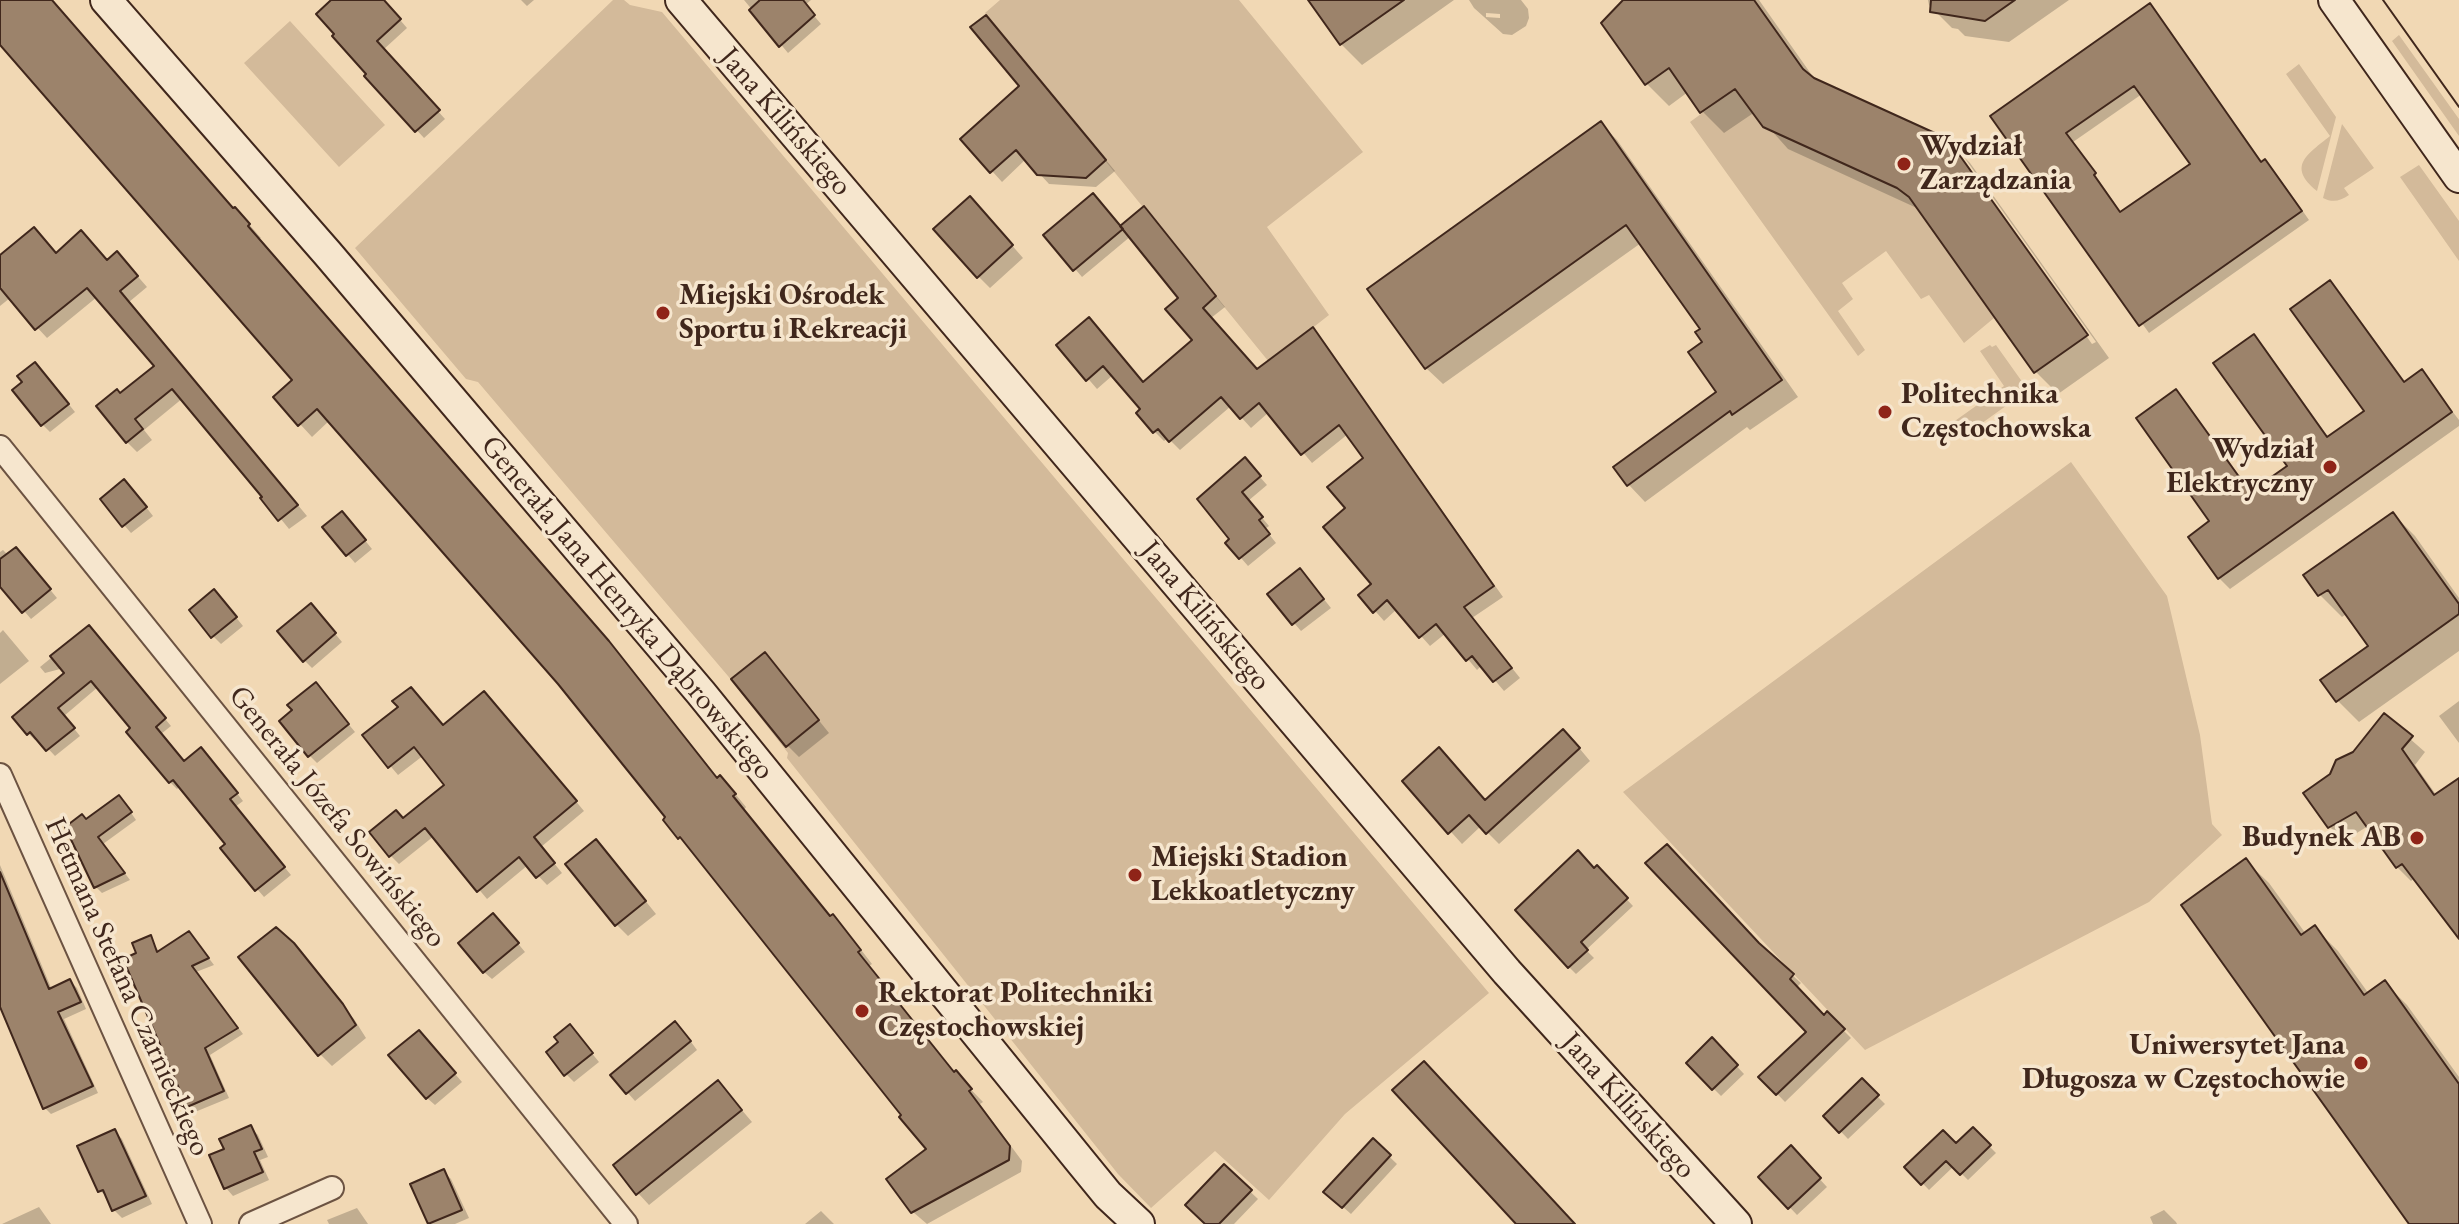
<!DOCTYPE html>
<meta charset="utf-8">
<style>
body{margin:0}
canvas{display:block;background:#f1d8b4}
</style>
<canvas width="2459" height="1224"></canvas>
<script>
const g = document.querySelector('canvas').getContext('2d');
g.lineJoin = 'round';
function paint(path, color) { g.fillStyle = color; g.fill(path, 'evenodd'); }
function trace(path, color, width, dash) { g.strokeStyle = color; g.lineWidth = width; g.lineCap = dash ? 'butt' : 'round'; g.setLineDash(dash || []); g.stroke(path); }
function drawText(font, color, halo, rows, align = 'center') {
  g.font = font + ' "EB Garamond",serif'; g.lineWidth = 7; g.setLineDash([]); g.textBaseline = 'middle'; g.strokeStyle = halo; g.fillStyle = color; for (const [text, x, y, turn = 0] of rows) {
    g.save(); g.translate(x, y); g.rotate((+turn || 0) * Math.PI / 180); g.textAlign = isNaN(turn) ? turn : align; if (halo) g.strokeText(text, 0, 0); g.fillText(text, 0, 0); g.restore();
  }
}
const green = new Path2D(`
 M613 0H624L630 5 662 12 1489 993 1345 1114 1269 1200 1215 1151 1151 1208 1118 1174 787 758 788 753 728 676 478 382 466 379 355 248Z
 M1000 0H1239L1363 152 1267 227 1329 315 1269 362 985 13Z
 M290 21 385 125 339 167 244 63Z
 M2399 35 2459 119V136L2392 41Z
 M2299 64 2336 117 2317 191C2286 166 2308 154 2330 136L2286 74Z
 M1735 89 1763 127 1897 188 1909 197 1994 318 1964 343 1929 295 1921 299 1886 251 1842 283 1853 299 1838 311 1865 350 1858 356 1690 122Z
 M2342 124 2374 168 2344 188 2349 195C2340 201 2333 203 2323 198Z
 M2419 165 2459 221V261L2400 177Z
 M1990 345 1992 347 1996 345 2028 390 1978 426 1952 423 2004 386 1980 351Z
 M2071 462 2167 596 2200 735 2212 824 2222 835 2149 902 1865 1050 1623 792Z`);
const shadow = new Path2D(`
 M0 0H51L234 210 247 222 261 238 259 239 621 656 719 779 732 790 746 807 744 810 831 918 845 929 872 964 869 966 955 1073 983 1102 980 1104 1022 1161 1021 1172 927 1224 913 1212 889 1180 929 1149 903 1115 559 683 330 420 312 437 300 424 295 380 0 42Z
 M334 0H383L407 28 383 50 445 119 424 138 367 76 369 74Z
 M521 0H534L527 6Z
 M744 0H811L805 5 821 24 788 53Z
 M1311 0H1454L1362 65 1341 44Z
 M1469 0H1521L1528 9 1529 18 1526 26 1512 35 1503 34 1474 8ZM1486 13 1500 14V18L1486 17Z
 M1626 0H1759L1816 81 1947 140 1962 156H1958L2092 344 2096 342 1964 157 1970 163 2109 358 2058 394 2036 372 1919 209 1788 149 1755 112 1724 133 1702 111 1688 92 1669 106 1647 84Z
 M1928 0H2069L2009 42 1965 36 1958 29 1952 28 1929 5Z
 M2157 14 2263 163 2265 161 2273 169 2309 220 2149 333 1993 116ZM2142 94 2193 164 2122 214 2073 142Z
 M996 27 1115 171 1096 187 1049 184 1026 159 1002 182 963 139 1022 86Z
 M1601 124 1617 140 1798 397 1750 430 1747 427 1645 502 1629 485 1719 393 1703 329 1641 243 1443 384 1426 368Z
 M1144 208 1225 307 1211 318 1257 371 1313 330 1322 340 1503 597 1472 618 1520 678 1504 691 1482 665 1477 670 1446 633 1430 646 1397 609 1384 621 1361 595 1374 584 1348 508 1365 458 1348 434 1312 463 1269 412 1251 428 1231 406 1180 450 1168 438 1164 441 1154 431 1143 409 1113 375 1097 389 1059 345 1144 384 1195 340 1181 298 1131 236 1082 277 1046 235 1121 228Z
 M982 211 1023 258 990 288 978 276Z
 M57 255 127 264 147 287 129 302 307 516 289 529 183 398 144 430 152 440 137 452 127 442 98 406 121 395 156 367 97 297 47 338 10 298 0 306V258Z
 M2329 282 2341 294 2406 383 2422 372 2459 420V426L2230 589 2219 578 2212 522 2176 392 2187 403 2252 494 2290 466 2254 337 2265 348 2329 438 2367 411Z
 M43 372 75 412 50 432 43 425Z
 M1252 468 1267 485 1248 501 1269 526 1265 529 1276 543 1248 566 1228 543 1232 539 1200 499Z
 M132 489 153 516 131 533 124 525Z
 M2393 514 2415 536 2459 598V651L2359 722 2337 700 2371 646 2348 613 2342 617 2320 595 2306 576Z
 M350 522 372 549 355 563 325 528Z
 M3 550 8 555 23 557 57 598 31 619 0 583V552Z
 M1307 578 1331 608 1301 631 1270 595Z
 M222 600 243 626 221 644 213 636Z
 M318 613 342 642 312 668 304 660Z
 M89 627 171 726 161 734 184 763 208 756 243 801 235 807 291 875 264 897 223 849 227 845 180 786 177 789 170 782 128 732 133 729 98 687 64 716 80 736 55 756 38 738 35 740 28 733 79 664 45 673 40 667Z
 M3 630 29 661 0 684V633Z
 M776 667 829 733 799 757 787 745Z
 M323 693 355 732 317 763 309 755Z
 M2459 701V743L2439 716Z
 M493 702 584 811 541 847 562 873 547 885 528 865 487 899 434 836 399 864 390 855 403 820 447 785 424 755 398 775 365 736 444 727Z
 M2384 716 2425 752 2415 765 2437 796 2459 780V936L2415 878 2411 881 2397 867 2368 826 2344 841 2330 827 2305 793 2331 775 2354 754Z
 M1575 743 1590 761 1499 844 1481 826 1462 844 1405 781 1486 802Z
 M125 804 136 820 103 844 130 880 102 893 96 887 86 821Z
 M607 853 656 914 628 936 616 924Z
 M2246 861 2269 883 2306 934 2315 928 2338 951 2369 994 2385 983 2407 1005 2459 1077V1224H2412Z
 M0 865 52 990 70 981 77 988 86 1009 64 1019 98 1093 51 1114 44 1107 0 1003Z
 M1597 868 1633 906 1586 950 1594 958 1576 974 1569 967 1594 870Z
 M501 923 525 952 492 979 484 972Z
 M150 938 160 953 195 940 214 965 196 972 243 1034 210 1055 229 1098 195 1112 189 1106 126 960 139 954Z
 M287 941 354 1019 366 1038 332 1066 320 1054Z
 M1761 947 1801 983 1796 988 1824 1017 1827 1014 1851 1038 1785 1102 1761 1077 1809 1032Z
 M683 1031 697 1050 635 1101 612 1075Z
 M577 1035 599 1062 574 1082 566 1074Z
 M426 1040 462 1082 435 1105 427 1098Z
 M1712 1040 1744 1074 1721 1096 1688 1063Z
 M1862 1081 1885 1104 1848 1139 1826 1116Z
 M718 1082 752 1122 649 1205 638 1193Z
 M250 1127 258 1135 268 1157 260 1160 269 1180 233 1196 226 1188V1150Z
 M1973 1130 1996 1153 1968 1180 1954 1166 1929 1190 1907 1167 1956 1146Z
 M114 1131 122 1139 152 1204 122 1218 114 1210 109 1198 100 1191Z
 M1373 1141 1397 1164 1351 1214 1326 1192Z
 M1791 1148 1827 1187 1797 1215 1761 1177Z
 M1224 1167 1258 1199 1234 1224H1208Z
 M443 1171 451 1179 469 1218 455 1224H431L413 1185Z
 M39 1207 51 1224H2Z
 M357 1208 368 1224H329L327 1220Z
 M2164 1210 2176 1222 2177 1224H2153L2150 1217Z
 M821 1211 834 1224H805Z`);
const building = new Path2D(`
 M0 0H52L233 208 235 207 250 224 248 226 609 641 717 778 720 775 736 794 733 796 830 916 833 914 861 950 858 952 954 1072 956 1070 972 1089 969 1091 1010 1146 1009 1160 911 1213 886 1179 926 1149 899 1117 901 1115 680 837 678 839 663 820 665 817 558 684 317 409 298 426 273 397 292 380 0 45Z
 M331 0H384L401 19 377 41 440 110 415 132 364 76 366 74 332 36 334 34 316 14Z
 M760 0H803L815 15 779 47 749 10Z
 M1308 0H1404L1340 45Z
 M1623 0H1754L1803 69 1814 78 1948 139 2088 335 2034 373 1909 197 1897 188 1763 127 1735 89 1700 113 1669 68 1645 85 1601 23Z
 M1931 0H2015L1985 21 1930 12Z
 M2150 3 2261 162 2265 159 2302 211 2139 326 1990 116ZM2134 86 2190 164 2120 212 2094 175 2096 173 2066 133Z
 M986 15 1106 160 1086 178 1037 175 1016 150 990 173 960 139 1019 86 970 27Z
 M1601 121 1782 380 1732 415 1730 411 1627 486 1613 467 1716 392 1688 352 1702 342 1695 332 1700 329 1626 225 1425 369 1367 289Z
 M1093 193 1123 229 1073 271 1043 235Z
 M970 196 1013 245 977 278 933 229Z
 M1144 206 1216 296 1203 308 1257 369 1313 327 1494 586 1464 607 1512 668 1493 682 1472 656 1466 661 1436 624 1419 638 1387 600 1373 613 1358 595 1371 584 1323 527 1345 508 1327 487 1363 458 1339 425 1301 455 1259 403 1240 419 1221 397 1169 442 1158 429 1153 433 1136 413 1140 409 1103 366 1086 381 1056 345 1089 317 1143 382 1192 340 1165 309 1178 298 1120 226Z
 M34 227 56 253 81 230 107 260 117 251 138 276 120 291 298 505 278 521 260 498 262 497 172 389 135 419 143 429 126 443 96 406 117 389 120 393 154 366 87 288 35 330 0 288V255Z
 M2330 280 2404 382 2422 369 2452 412 2218 579 2188 537 2209 521 2136 418 2176 389 2250 492 2287 466 2213 363 2254 334 2327 437 2364 411 2290 309Z
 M35 362 69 404 41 426 12 390 22 382 17 376Z
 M1245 457 1261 476 1242 492 1263 517 1259 520 1270 534 1239 559 1225 543 1229 539 1197 499Z
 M124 479 147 507 122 527 100 499Z
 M342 511 366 540 346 556 322 527Z
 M2393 512 2459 604V614L2336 702 2320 680 2368 646 2328 590 2318 596 2303 575Z
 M16 547 51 589 22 613 0 587V559Z
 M1300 568 1324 599 1292 625 1267 594Z
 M214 589 237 617 211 638 189 610Z
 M311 603 336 633 303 662 277 631Z
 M89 625 166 718 156 727 184 761 201 747 238 793 230 799 285 867 255 891 220 848 225 844 173 780 169 783 126 732 130 728 91 681 58 708 75 728 46 751 30 732 27 735 12 717 64 673 50 656Z
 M765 652 819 720 786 747 731 679Z
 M316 682 349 724 308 757 279 721 292 710 287 705Z
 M411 687 443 725 484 691 577 801 534 837 555 863 536 878 519 857 477 892 425 828 389 857 369 832 396 810 403 818 444 785 414 747 388 768 362 735 398 707 392 701Z
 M2384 713 2413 736 2402 749 2434 795 2459 778V939L2402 864 2396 868 2356 812 2328 828 2303 793 2330 774 2336 760 2353 752Z
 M1563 729 1580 748 1486 834 1469 815 1448 834 1402 781 1439 747 1485 800Z
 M119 795 132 812 98 837 125 873 94 888 65 827 82 814 86 819Z
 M596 839 646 901 615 926 565 864Z
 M1667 844 1759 943 1794 974 1790 979 1824 1015 1827 1011 1845 1029 1776 1095 1758 1077 1806 1032 1645 863Z
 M1578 850 1594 868 1597 865 1628 898 1581 942 1588 950 1568 968 1515 910Z
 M2246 858 2301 935 2315 925 2364 995 2385 980 2459 1084V1224H2409L2181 905Z
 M0 872 49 989 70 979 81 1002 58 1012 93 1086 43 1109 0 1007Z
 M493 913 519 943 483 973 458 943Z
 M276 927 294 943 343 1004 356 1025 318 1056 238 957Z
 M189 931 209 958 192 966 238 1028 205 1048 224 1091 187 1107 123 959 136 953 132 943 151 935 157 952Z
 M675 1021 691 1041 626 1094 610 1075Z
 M570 1024 593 1053 564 1076 546 1052 558 1042 554 1037Z
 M419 1030 456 1073 426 1099 388 1055Z
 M1712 1037 1738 1065 1712 1090 1686 1063Z
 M1424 1061 1449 1088 1575 1224H1516L1392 1090Z
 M1862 1078 1879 1095 1839 1133 1823 1116Z
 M718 1080 742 1110 636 1195 613 1165Z
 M251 1125 262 1149 254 1152 263 1172 224 1189 209 1155 224 1149 219 1139Z
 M1973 1127 1991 1145 1960 1175 1946 1161 1921 1185 1904 1167 1943 1130 1956 1143Z
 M115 1129 146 1196 112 1211 103 1190 98 1192 77 1146Z
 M1373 1138 1391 1155 1342 1208 1323 1192Z
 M1791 1145 1821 1178 1788 1209 1758 1177Z
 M1224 1164 1252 1190 1219 1224H1205L1185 1205Z
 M444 1169 462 1210 428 1224 410 1184Z`);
const street = new Path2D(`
 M0 447 626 1224
 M0 775 200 1224
 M251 1224 332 1188`);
const secondary = new Path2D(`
 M106 0 328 254 701 693 1081 1162 1108 1195 1139 1224
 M681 0 1507 972 1736 1224
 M2334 0 2459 177`);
const tram = new Path2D(`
 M2383 0 2459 107`);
const markers = [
 [1904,164,8,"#8f2418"],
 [663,313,8,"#8f2418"],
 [1885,412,8,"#8f2418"],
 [2330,467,8,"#8f2418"],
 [2417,838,8,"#8f2418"],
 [1135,875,8,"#8f2418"],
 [862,1011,8,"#8f2418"],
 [2361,1063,8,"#8f2418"]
];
const streetNames = [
 ["Jana Kilińskiego",785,122,49],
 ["Generała Jana Henryka Dąbrowskiego",627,608,50],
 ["Jana Kilińskiego",1205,616,50],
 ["Generała Józefa Sowińskiego",337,817,51],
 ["Hetmana Stefana Czarnieckiego",127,987,66],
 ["Jana Kilińskiego",1628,1106,48]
];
const poiNames = [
 ["Wydział",1920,147],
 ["Zarządzania",1920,181],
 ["Miejski Ośrodek",679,296],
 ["Sportu i Rekreacji",679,330],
 ["Politechnika",1901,395],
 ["Częstochowska",1901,429],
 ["Wydział",2314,450,"right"],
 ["Elektryczny",2314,484,"right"],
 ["Budynek AB",2401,838,"right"],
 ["Miejski Stadion",1151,858],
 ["Lekkoatletyczny",1151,892],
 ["Rektorat Politechniki",878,994],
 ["Częstochowskiej",878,1028],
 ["Uniwersytet Jana",2345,1046,"right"],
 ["Długosza w Częstochowie",2345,1080,"right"]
];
paint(green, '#d3ba9a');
paint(shadow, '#0003');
paint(building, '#9c836b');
trace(building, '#40271c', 2);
trace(street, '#6c5342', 26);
trace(secondary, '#40271c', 34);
trace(street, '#f6e6ce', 22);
trace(secondary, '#f6e6ce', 30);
trace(tram, '#40271c', 2);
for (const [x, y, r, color] of markers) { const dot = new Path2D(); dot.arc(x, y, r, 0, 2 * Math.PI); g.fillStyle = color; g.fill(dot); trace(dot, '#f6e6ce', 3); }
drawText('30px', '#40271c', '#f6e6ce', streetNames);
drawText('bold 30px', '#40271c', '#f6e6ce', poiNames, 'left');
</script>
